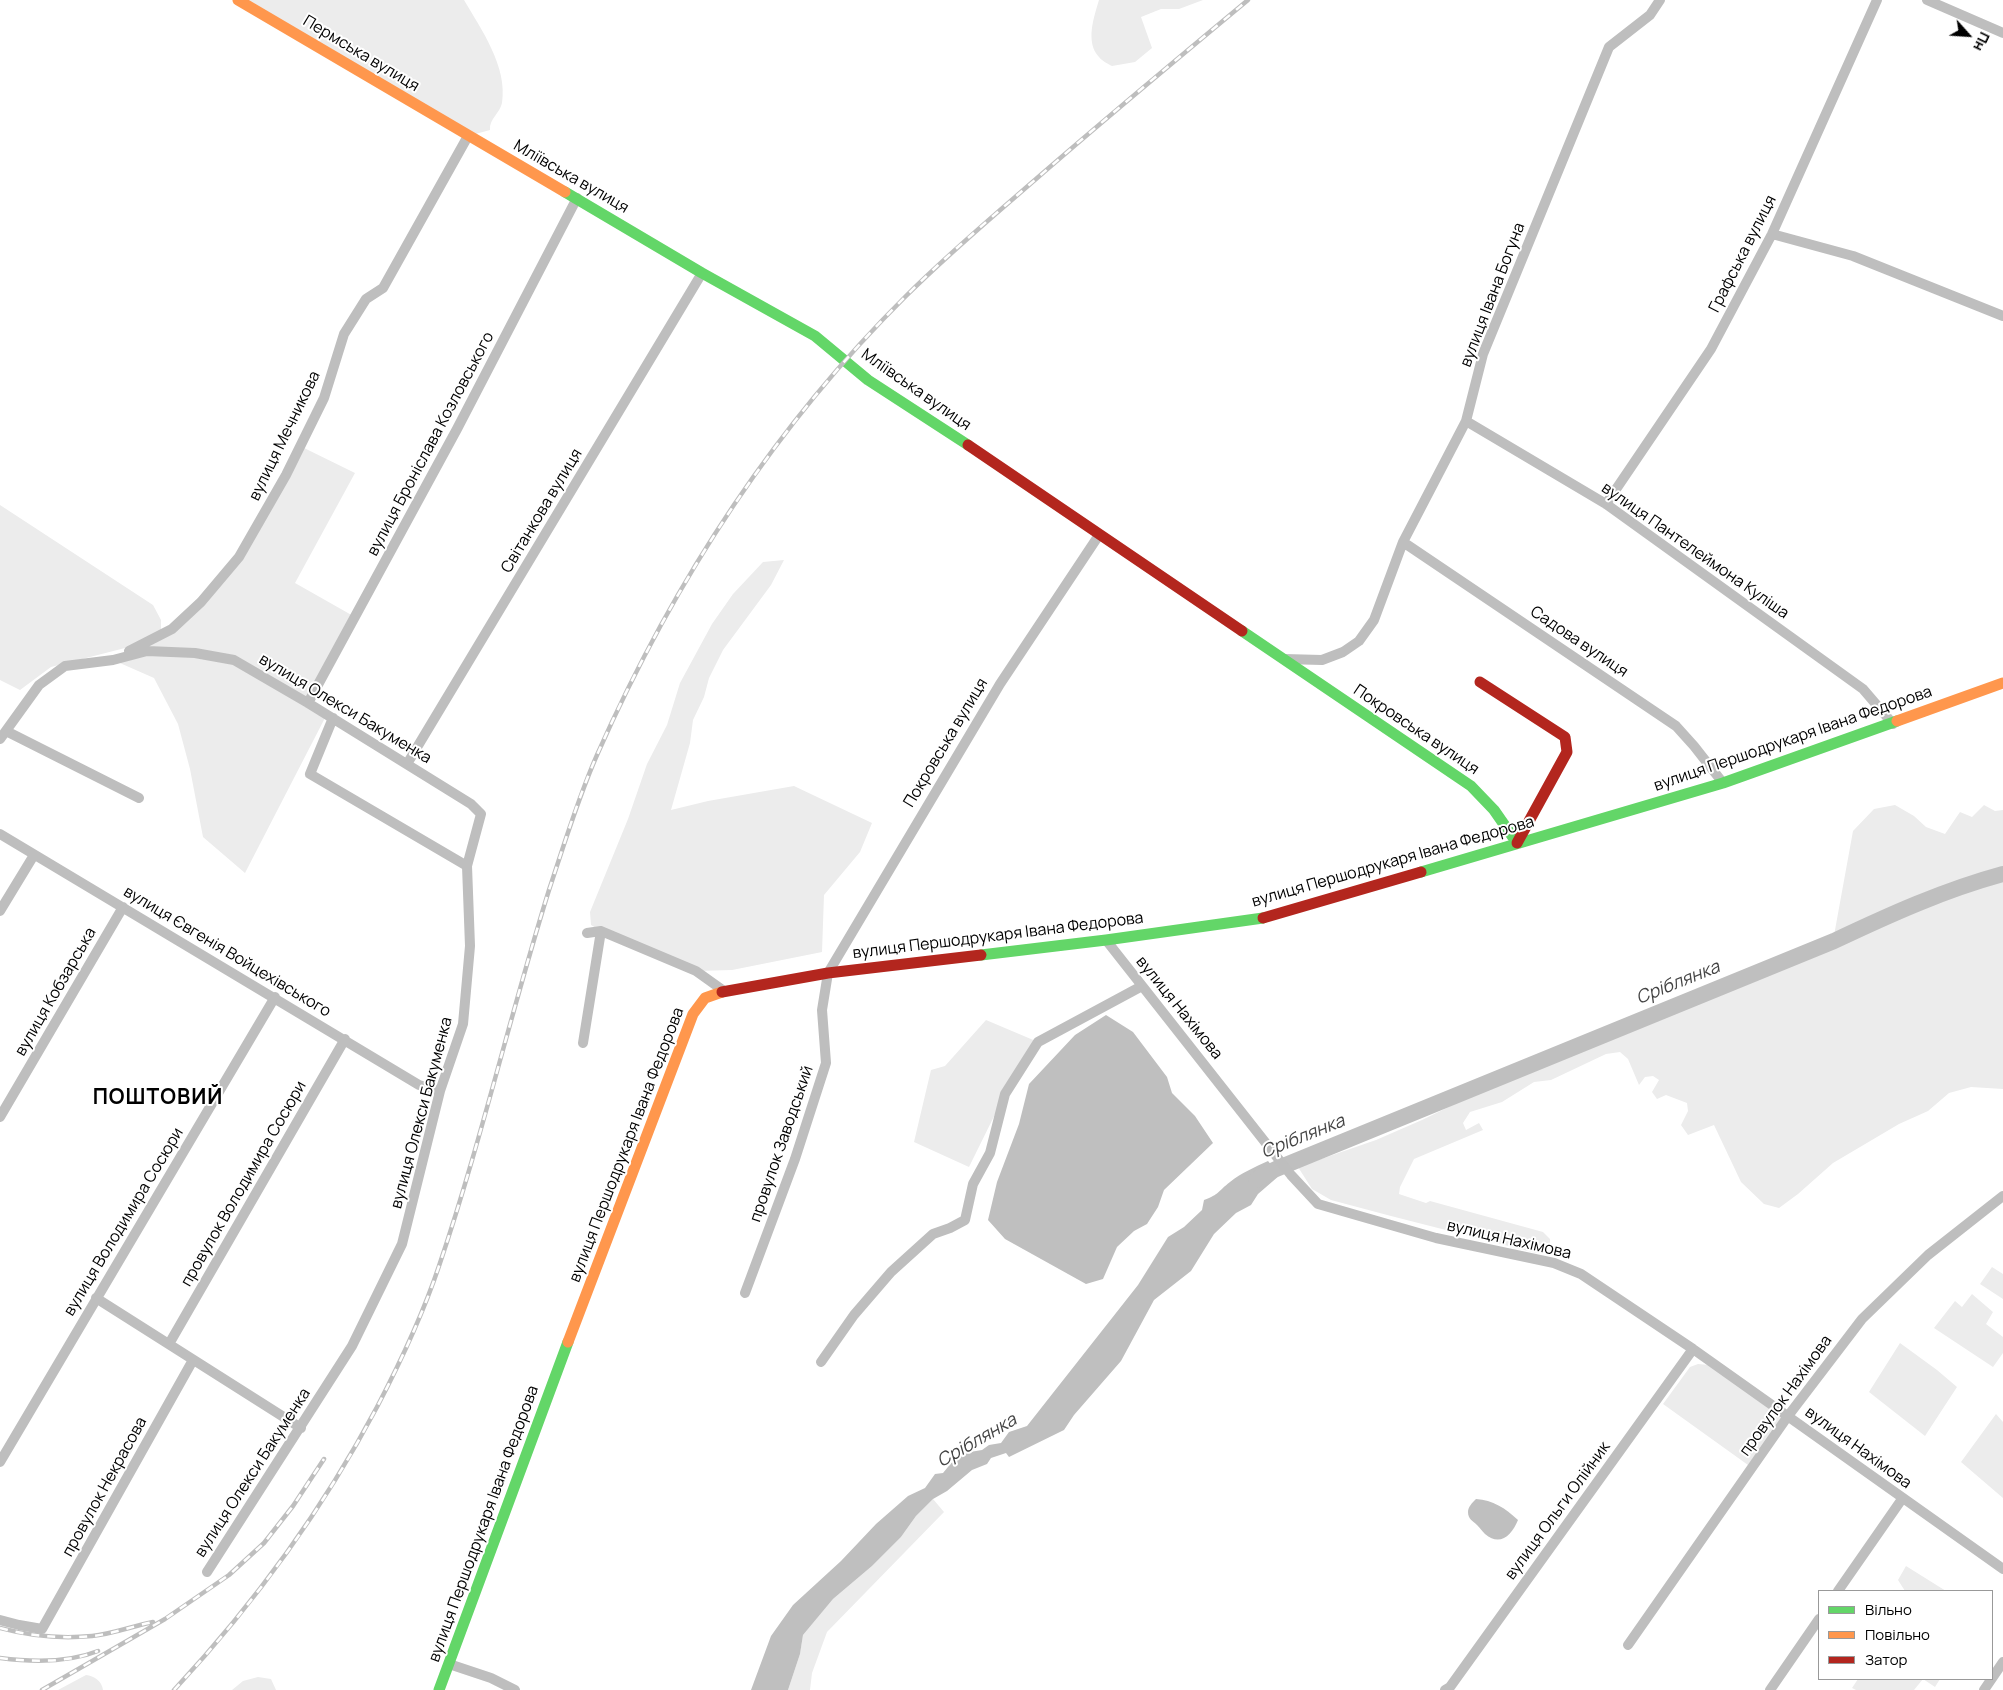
<!DOCTYPE html>
<meta charset="utf-8">
<style>
body{margin:0}
#map{position:relative;width:2003px;height:1690px;overflow:hidden;background:#fff;font-family:Manrope,sans-serif}
canvas{display:block}
.legend{position:absolute;left:1818px;top:1590px;width:175px;height:90px;box-sizing:border-box;background:#fff;border:1px solid #999;margin:0;padding:6px 9px;list-style:none;font-size:15px;color:#000}
.legend li{display:flex;align-items:center;gap:10px;height:25px}
.legend b{width:25px;border:1px solid #999}
.north{position:absolute;left:1943px;top:10px;width:50px;height:50px;-webkit-text-stroke:4px #fff;paint-order:stroke;rotate:116deg;font-size:14px;font-weight:700;line-height:20px;text-align:center;color:#000}
.north::after{content:'';display:block;margin:auto;width:18px;height:22px;background:#000;clip-path:polygon(50% 0,100% 100%,50% 72%,0 100%)}
</style>
<div id="map">
<canvas width="2003" height="1690"></canvas>
<ul class="legend">
<li><b style="height:6px;background:#63d668"></b>Вільно</li>
<li><b style="height:6px;background:#ff974d"></b>Повільно</li>
<li><b style="height:6px;background:#b3261e"></b>Затор</li>
</ul>
<div class="north">Пн</div>
</div>
<script>
const g = document.querySelector('canvas').getContext('2d');
g.lineJoin = 'round';
function paint(path, color) { g.fillStyle = color; g.fill(path, 'evenodd'); }
function trace(path, color, width, dash) { g.strokeStyle = color; g.lineWidth = width; g.lineCap = dash ? 'butt' : 'round'; g.setLineDash(dash || []); g.stroke(path); }
function drawText(font, color, halo, rows, align = 'center') {
  g.font = font + ' Manrope,sans-serif'; g.lineWidth = 4; g.setLineDash([]); g.textBaseline = 'middle'; g.strokeStyle = halo; g.fillStyle = color; for (const [text, x, y, turn = 0] of rows) {
    g.save(); g.translate(x, y); g.rotate((+turn || 0) * Math.PI / 180); g.textAlign = isNaN(turn) ? turn : align; if (halo) g.strokeText(text, 0, 0); g.fillText(text, 0, 0); g.restore();
  }
}
const green = new Path2D(`
 M238 0H464C481 29 508 67 502 103 500 113 489 119 490 130L468 136Z
 M1099 0H1203L1179 9H1161L1141 17 1152 48 1135 62 1112 66C1108 64 1102 61 1099 57 1085 42 1094 17 1099 0Z
 M300 446 355 473 295 583 355 617 308 703 327 714 245 873 203 837 190 769 178 724 154 678 113 660 172 629 239 557Z
 M0 505 153 605 161 620V630L125 648 51 667 20 690 0 680Z
 M784 560 771 585 723 650 709 678 704 697 693 720 690 743 671 810 708 801 794 786 872 823 860 852 824 895 822 952 732 970 696 971 601 931 591 925 590 912 628 819 647 764 667 725 680 683 712 624 733 594 763 562Z
 M1895 805 1914 816 1926 827 1945 834 1960 812 1972 817 1984 805 1995 811 2003 810V1089L1971 1087 1949 1093 1928 1111 1899 1124 1833 1163 1798 1194 1779 1208 1764 1204 1741 1182 1714 1125 1688 1135 1681 1125 1688 1111 1687 1103 1666 1095 1657 1099 1652 1092 1659 1080 1653 1076 1645 1077 1639 1085 1628 1059 1620 1052 1606 1054 1551 1080 1534 1082 1502 1102 1470 1112 1463 1123 1466 1130 1479 1123 1483 1130 1414 1159 1400 1187 1399 1194 1426 1203 1430 1201 1543 1232 1550 1239V1246L1536 1253 1391 1216 1331 1200 1312 1189 1298 1167 1376 1140 1422 1120 1498 1083 1642 1022 1682 1002 1833 941 1853 831 1874 809Z
 M986 1020 1038 1042 1005 1094 969 1167 914 1142 931 1070 945 1066Z
 M1992 1267 2003 1274V1299L1980 1284Z
 M1972 1294 1993 1312 1986 1324 2003 1337V1353L1993 1367 1934 1328 1955 1301 1962 1307Z
 M1900 1343 1937 1370 1957 1387 1925 1436 1869 1392Z
 M1698 1364 1709 1365 1782 1418 1748 1465 1663 1404 1690 1367Z
 M1996 1414 2003 1422V1498L1961 1462Z
 M933 1499 944 1512 827 1632 812 1673 810 1690H788L800 1654 803 1635 833 1599 872 1566 901 1537 916 1516Z
 M1906 1566 1946 1591H1905L1898 1580Z
 M86 1675C94 1676 102 1681 103 1690H58Z
 M258 1677 271 1679 276 1690H232L243 1681Z
 M1858 1679H1940L1935 1687 1923 1679 1914 1690H1856L1852 1688Z`);
const water = new Path2D(`
 M1106 1015 1133 1032 1167 1077 1172 1093 1195 1116 1213 1143 1164 1190 1158 1207 1147 1224 1134 1231 1117 1247 1103 1279 1086 1284 1005 1239 988 1220 997 1182 1019 1124 1029 1084 1075 1035Z
 M1268 1161 1280 1175 1258 1194 1251 1205 1236 1213 1214 1234 1191 1271 1154 1300 1121 1361 1074 1415 1064 1430 1009 1457 1006 1453 991 1458 987 1464 972 1470 947 1491 933 1499 916 1516 901 1537 872 1566 833 1599 803 1635 800 1654 788 1690H751L771 1636 793 1605 841 1561 876 1524 908 1496 925 1488 935 1474 943 1473 957 1456 964 1453 982 1450 989 1445 1001 1443 1009 1432 1027 1426 1138 1285 1168 1237 1184 1227 1202 1210 1204 1200C1220 1194 1217 1192 1230 1182 1241 1173 1255 1167 1268 1161Z
 M1476 1499C1493 1500 1505 1508 1518 1520 1512 1535 1500 1547 1485 1534 1482 1531 1480 1528 1477 1525 1473 1521 1468 1519 1468 1512 1468 1507 1472 1503 1476 1499Z`);
const river = new Path2D(`
 M1256 1180 1261 1176 1276 1169 1834 941C1889 915 1944 890 2003 874`);
const street = new Path2D(`
 M1927 0 2003 33
 M1772 234 1853 256 2003 316
 M1466 421 1606 504 1863 689 1893 724
 M1606 504 1711 349 1772 234 1877 0
 M1403 542 1676 726 1694 746 1723 783
 M129 651 172 629 201 602 239 557 286 475 324 398 344 334 366 299 383 288 468 136
 M1284 659 1322 660 1343 652 1359 641 1374 620 1403 542 1466 421 1483 354 1609 47 1650 15 1660 0
 M308 703 457 429 577 198
 M333 718 310 774 467 866
 M6 731 139 798
 M0 739 39 685 65 666 113 660 147 651 195 653 234 660 308 703 471 804 481 814 467 866 470 946 463 1024 440 1091 402 1244 352 1346 207 1572
 M407 764 702 273
 M0 834 419 1085 440 1091
 M0 911 34 855
 M587 933 601 931 696 971 724 991
 M1106 940 1291 1175 1318 1204 1436 1238 1554 1263 1581 1274 1693 1349 2003 1569
 M583 1043 601 931
 M0 1117 123 907
 M745 1293 795 1159 826 1063 822 1010 828 973 1000 684 1099 535
 M96 1298 301 1428
 M169 1344 345 1039
 M821 1362 854 1315 891 1272 933 1234 950 1228 965 1220 973 1184 990 1153 1005 1094 1038 1042 1142 986
 M0 1462 275 997
 M1838 1591 1902 1499
 M0 1620 19 1625 42 1629 193 1360
 M1628 1645 1788 1416 1862 1319 1928 1255 2003 1196
 M449 1664 491 1678 515 1690
 M1445 1690 1450 1687 1693 1349
 M1770 1690 1819 1619
 M1984 1690 2003 1662`);
const fast = new Path2D(`
 M565 192 702 273 815 336 868 380 968 445
 M1242 631 1471 786 1494 810 1517 843
 M1421 872 1723 783 1897 721
 M981 955 1106 940 1263 918
 M439 1690 568 1342`);
const slow = new Path2D(`
 M238 0 565 192
 M1897 721 2003 683
 M568 1342 693 1014 705 998 722 992`);
const jam = new Path2D(`
 M968 445 1242 631
 M1480 682 1565 737 1567 752 1517 843
 M1263 918 1421 872
 M722 992 828 973 981 955`);
const rail = new Path2D(`
 M0 1628C30 1636 61 1639 92 1636 112 1634 133 1626 153 1622
 M0 1658C32 1662 68 1663 98 1651
 M42 1690 165 1619 229 1575 264 1543 293 1506 324 1459
 M174 1690C254 1604 322 1511 377 1407 401 1361 423 1314 439 1266 481 1142 510 1015 549 890 564 845 578 798 597 755 672 585 774 427 906 296 947 255 992 217 1036 179 1106 118 1177 59 1248 0`);
const streetNames = [
 ["Пермська вулиця",361,54,31],
 ["Мліївська вулиця",571,177,30],
 ["Графська вулиця",1743,254,-63],
 ["вулиця Івана Богуна",1493,295,-69],
 ["Мліївська вулиця",916,390,35],
 ["вулиця Мечникова",285,436,-64],
 ["вулиця Броніслава Козловського",431,444,-62],
 ["Світанкова вулиця",542,511,-59],
 ["вулиця Пантелеймона Куліша",1695,551,35],
 ["Садова вулиця",1579,642,34],
 ["вулиця Олекси Бакуменка",345,709,31],
 ["Покровська вулиця",1416,730,34],
 ["вулиця Першодрукаря Івана Федорова",1793,739,-19],
 ["Покровська вулиця",946,743,-59],
 ["вулиця Першодрукаря Івана Федорова",1393,862,-16],
 ["вулиця Першодрукаря Івана Федорова",998,936,-7],
 ["вулиця Євгенія Войцехівського",227,952,31],
 ["вулиця Кобзарська",56,992,-60],
 ["вулиця Нахімова",1179,1008,51],
 ["вулиця Олекси Бакуменка",422,1113,-75],
 ["провулок Заводський",782,1144,-71],
 ["вулиця Першодрукаря Івана Федорова",627,1145,-69],
 ["провулок Володимира Сосюри",244,1184,-60],
 ["вулиця Володимира Сосюри",124,1222,-59],
 ["вулиця Нахімова",1509,1240,13],
 ["провулок Нахімова",1786,1396,-54],
 ["вулиця Нахімова",1858,1448,36],
 ["вулиця Олекси Бакуменка",253,1473,-57],
 ["провулок Некрасова",105,1487,-61],
 ["вулиця Ольги Олійник",1558,1511,-54],
 ["вулиця Першодрукаря Івана Федорова",484,1524,-70]
];
const waterNames = [
 ["Сріблянка",1678,983,-22],
 ["Сріблянка",1303,1137,-22],
 ["Сріблянка",977,1441,-30]
];
const districtNames = [
 ["ПОШТОВИЙ",158,1098]
];
paint(green, '#ececec');
paint(water, '#bfbfbf');
trace(river, '#bfbfbf', 16);
trace(street, '#bebebe', 10);
trace(fast, '#63d668', 11);
trace(slow, '#ff974d', 11);
trace(jam, '#b3261e', 11);
trace(rail, '#bebebe', 4.5);
trace(rail, '#fff', 2.5, [8]);
drawText('16px', '#000', '#fff', streetNames);
drawText('italic 18px', '#444', '#fff', waterNames);
g.letterSpacing = '1px';
drawText('bold 21px', '#000', '#fff', districtNames);
g.letterSpacing = '0px';
</script>
